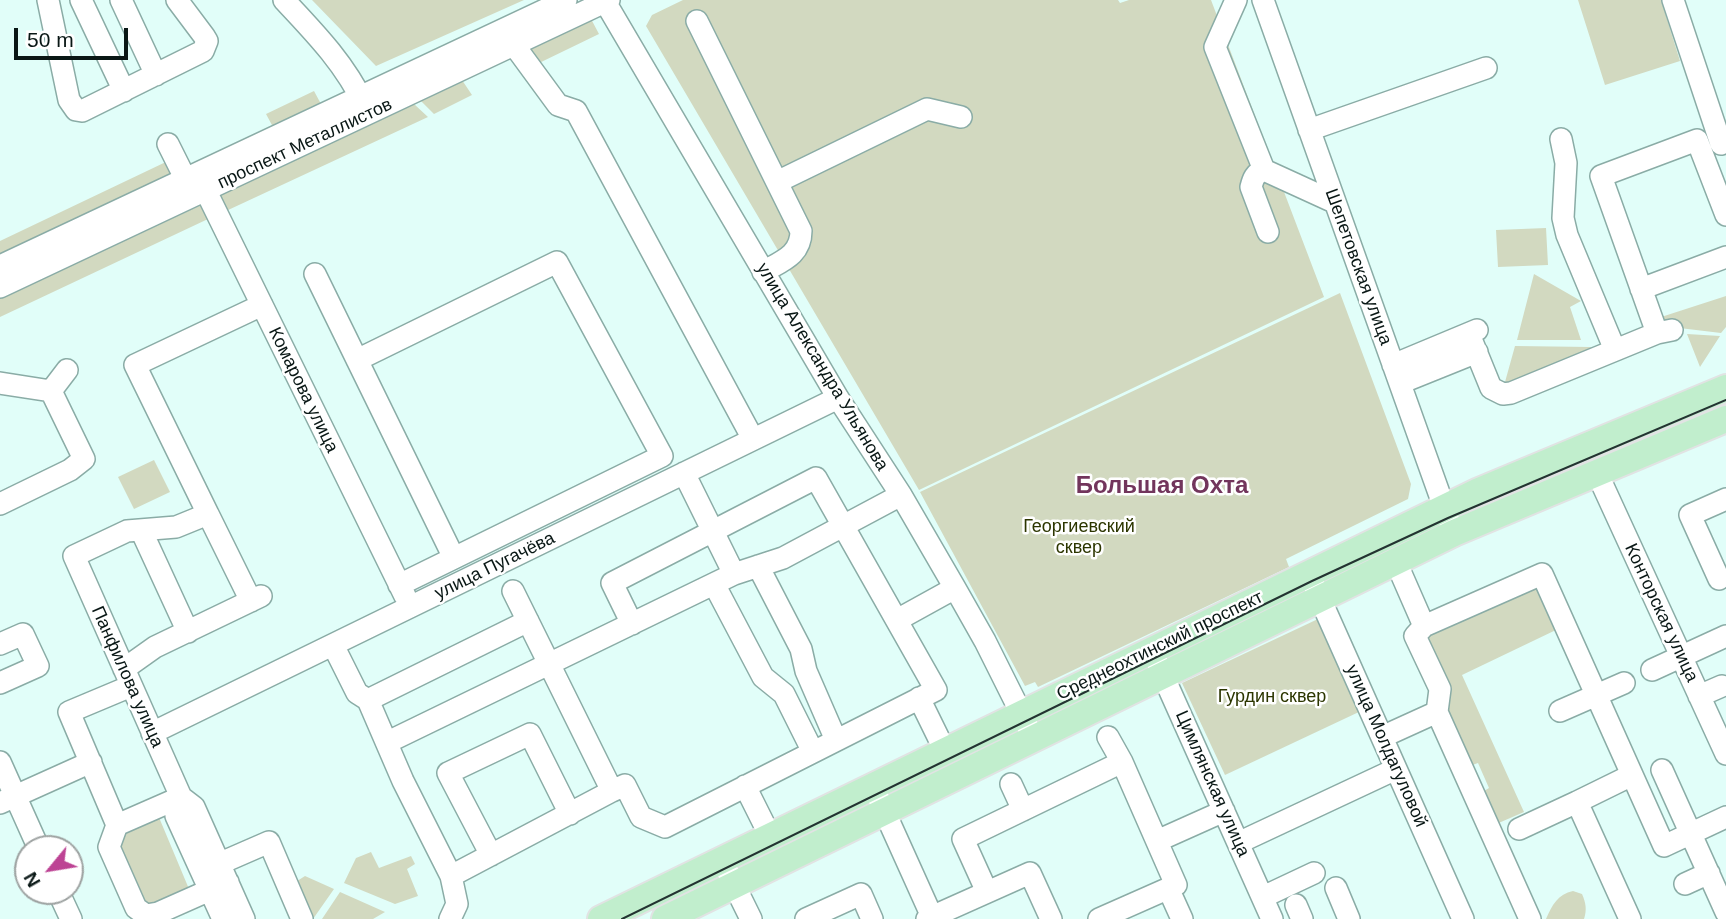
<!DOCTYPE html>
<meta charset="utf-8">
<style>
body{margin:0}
#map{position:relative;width:1726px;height:919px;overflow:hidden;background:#e1fef9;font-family:Arial,sans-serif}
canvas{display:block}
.north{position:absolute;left:14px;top:835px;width:70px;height:70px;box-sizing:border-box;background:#fff;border:2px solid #9da2a1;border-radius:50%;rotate:240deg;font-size:19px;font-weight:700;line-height:28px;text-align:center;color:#091715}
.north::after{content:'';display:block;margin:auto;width:24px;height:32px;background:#bd4394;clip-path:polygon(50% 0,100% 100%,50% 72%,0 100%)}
.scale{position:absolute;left:14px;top:28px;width:114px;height:32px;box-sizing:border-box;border:4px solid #091715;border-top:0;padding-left:9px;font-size:21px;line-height:24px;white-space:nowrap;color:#091715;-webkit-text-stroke:5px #fff;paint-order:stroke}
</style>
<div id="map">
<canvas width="1726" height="919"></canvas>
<div class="north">N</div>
<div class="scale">50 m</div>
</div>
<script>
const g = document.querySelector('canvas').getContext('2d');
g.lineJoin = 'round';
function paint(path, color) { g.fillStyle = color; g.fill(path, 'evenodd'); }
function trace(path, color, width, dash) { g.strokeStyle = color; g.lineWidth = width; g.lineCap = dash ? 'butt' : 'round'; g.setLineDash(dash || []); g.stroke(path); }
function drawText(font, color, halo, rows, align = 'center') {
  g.font = font + ' Arial,sans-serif'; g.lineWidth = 5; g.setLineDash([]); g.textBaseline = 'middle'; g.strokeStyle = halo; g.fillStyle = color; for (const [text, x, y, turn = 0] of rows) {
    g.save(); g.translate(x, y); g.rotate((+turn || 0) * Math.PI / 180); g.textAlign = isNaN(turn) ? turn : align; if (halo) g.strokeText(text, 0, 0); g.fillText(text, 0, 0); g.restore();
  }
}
const green = new Path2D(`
 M312 0H524L376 66Z
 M683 0H1118L1120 3 1129 0H1211L1324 297 919 490 646 26 652 15Z
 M1578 0H1661L1680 61 1605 85Z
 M590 17 599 34 535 65 527 48Z
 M462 80 472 95 434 114 421 101Z
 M314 91 321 104 273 127 266 114Z
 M414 104 428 117 226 211 218 196Z
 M170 160 177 175 0 257V241Z
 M201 205 208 219 0 317V299Z
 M1546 228 1548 265 1498 267 1496 230Z
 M1534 274 1581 301 1570 307 1581 340H1517Z
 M1340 293 1411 484 1408 499 1286 559 1289 567 1038 687 1035 682 1025 686 920 492Z
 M1726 296V327L1721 333 1671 327 1655 319Z
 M1687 334 1720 336 1700 367Z
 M1515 346 1591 347 1588 356 1512 389 1505 382Z
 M154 460 170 492 134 509 118 477Z
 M1537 584 1558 629 1462 675 1524 812 1494 825 1479 794 1489 788 1478 763 1467 767 1442 713 1447 686 1426 634Z
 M1318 619 1361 711 1225 775 1182 683Z
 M158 815 189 889 150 906 141 899 117 841 120 831Z
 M371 852 379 868 411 856 415 864 407 869 418 896 395 904 344 883 356 858Z
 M305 876 334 889 313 919H310L294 883Z
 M1573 891 1582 894C1586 903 1587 910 1584 919H1546C1552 905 1558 894 1573 891Z
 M340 892 385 912 373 919H322Z`);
const minor = new Path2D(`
 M48 0 69 100 76 110 82 111 203 51 207 41 204 36 177 0
 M81 0 124 91
 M121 0 156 75
 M284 0C316 34 345 64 365 106
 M604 0 838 398 901 495 955 588 985 641 1034 739
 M1236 0 1215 47 1264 170 1334 202
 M1263 0 1449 521
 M1673 0 1721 144 1726 142
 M697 21 801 231C801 255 782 261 763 272
 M509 35 514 45 558 105 576 111 753 439
 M1309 130 1486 68
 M1561 139 1566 163 1563 218 1567 235 1615 350
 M168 144 190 188
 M1264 170C1255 173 1253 179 1251 187L1268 232
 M200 179 405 596
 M777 182 927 109 961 117
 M0 266 566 0
 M315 274 454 558
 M0 287 609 0
 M1641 289 1726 257
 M1657 333 1601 176 1697 140 1726 215
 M1469 334 1491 388 1503 394 1511 393 1657 333 1672 330
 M357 360 557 262 662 456 399 585
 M1393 365 1477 330
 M0 383 51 391 84 459 70 470 0 504
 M1400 383 1477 352
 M51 391 67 370
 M684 473 734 574
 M1597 473 1726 754
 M208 514 251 601
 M141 530 188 632
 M1396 562 1424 626 1542 574 1664 846 1726 817
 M758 566 801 649 806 671 836 740
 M1719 579 1690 515 1726 499
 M714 584 763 677 784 694 813 752
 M1314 585 1463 919
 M897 620 955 588
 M1424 626 1415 636 1440 689 1437 712
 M0 644 23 634 38 666 0 683
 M333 645 357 693 368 700 403 781 451 876
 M1157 662 1272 919
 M124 669 155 647 261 596
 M1652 670 1726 636
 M131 686 69 712 117 825 109 847 136 908 146 915 158 913 228 882
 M1699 696 1722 686
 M919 698 945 751
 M368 700 528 621
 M1560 711 1624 683
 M152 733 838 398
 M1382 737 1437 712 1530 919
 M388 742 734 574 783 558 901 495
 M0 762 39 849
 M1662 770 1726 912
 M1011 784 1023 810
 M745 786 770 836
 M873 786 933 919
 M612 791 625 785 641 817 665 827 936 690 816 478 612 583 632 624
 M0 803 91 762
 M117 825 181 797 74 556 127 531 176 527 208 514 135 365 262 305
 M1519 829 1577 802
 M1157 841 1224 811
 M1238 843 1396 769
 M491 855 448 773 530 734 570 814
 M722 860 751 919
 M207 869 269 842 302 919
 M1685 884 1709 873
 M1168 888 1182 919
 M1336 888 1349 919
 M58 891 71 919
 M987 892 963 839 1122 762
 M1263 897 1314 873
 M1296 905 1302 919
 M223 919 176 816 181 797 194 807 244 919
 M450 919 457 904 451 876 612 791 513 591
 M806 919 861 894 872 919
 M927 919 1030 873 1051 919
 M1099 919 1176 885 1122 762 1108 737
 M1630 919 1577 802 1632 775`);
const major = new Path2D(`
 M601 919 1479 491 1726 388
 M665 919 1454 533 1726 419`);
const tram = new Path2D(`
 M622 919 1312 581 1448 518 1726 400`);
const streetNames = [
 ["проспект Металлистов",305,144,-25],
 ["Шепетовская улица",1358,267,70],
 ["улица Александра Ульянова",822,367,59],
 ["Комарова улица",303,390,64],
 ["улица Пугачёва",495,566,-26],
 ["Конторская улица",1661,613,65],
 ["Среднеохтинский проспект",1160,646,-26],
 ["Панфилова улица",127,677,66],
 ["улица Молдагуловой",1386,746,66],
 ["Цимлянская улица",1212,784,66]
];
const parkNames = [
 ["Георгиевский",1079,527],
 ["сквер",1079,548],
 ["Гурдин сквер",1272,697]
];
const districtNames = [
 ["Большая Охта",1162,486]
];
paint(green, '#d2d9c0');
trace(minor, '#8aaca6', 24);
trace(major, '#e1e3e3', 30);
trace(minor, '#fff', 21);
trace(major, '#c1eecd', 26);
trace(tram, '#233331', 2);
drawText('18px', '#091715', '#fff', streetNames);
drawText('18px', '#2c3600', '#fff', parkNames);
drawText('bold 24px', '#72355c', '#fff', districtNames);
</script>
